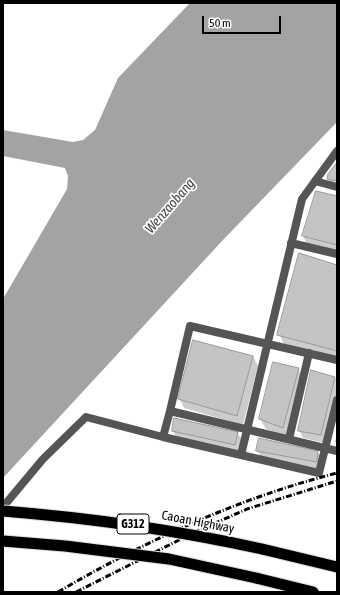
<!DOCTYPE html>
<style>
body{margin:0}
#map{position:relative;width:340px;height:595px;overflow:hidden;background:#fff;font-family:"Asap Condensed",sans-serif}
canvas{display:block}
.frame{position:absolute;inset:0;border:4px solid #000;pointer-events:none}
.scale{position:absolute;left:202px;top:16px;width:79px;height:18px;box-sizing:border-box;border:2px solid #000;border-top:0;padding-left:5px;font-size:12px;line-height:14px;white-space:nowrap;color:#000;-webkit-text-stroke:3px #fff;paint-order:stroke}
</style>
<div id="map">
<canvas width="340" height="595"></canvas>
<div class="frame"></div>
<div class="scale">50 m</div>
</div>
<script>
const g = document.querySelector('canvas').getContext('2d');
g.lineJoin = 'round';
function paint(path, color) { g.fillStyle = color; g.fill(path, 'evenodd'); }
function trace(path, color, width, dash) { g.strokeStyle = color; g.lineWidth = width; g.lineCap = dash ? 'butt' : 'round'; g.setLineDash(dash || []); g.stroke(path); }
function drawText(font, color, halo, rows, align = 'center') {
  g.font = font + ' "Asap Condensed",sans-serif'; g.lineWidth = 3.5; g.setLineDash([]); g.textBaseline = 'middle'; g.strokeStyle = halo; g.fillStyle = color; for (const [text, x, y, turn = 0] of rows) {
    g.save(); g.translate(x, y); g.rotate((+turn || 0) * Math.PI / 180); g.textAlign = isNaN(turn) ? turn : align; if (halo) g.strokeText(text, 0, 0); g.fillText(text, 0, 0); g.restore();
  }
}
const water = new Path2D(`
 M190 3H337V122L222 241 3 478V299L67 189 68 176 65 168 3 156V130L73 142 83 140 95 130 118 78Z`);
const shadow = new Path2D(`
 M337 165V189L333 188 328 179Z
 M337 197V253L308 246 303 236Z
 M337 266V359L284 344 279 334Z
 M253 356 258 366 243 425 184 408 179 398Z
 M298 369 304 378 288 437 266 429 260 419Z
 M335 378 337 383V394L325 443 303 438 299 430Z
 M173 431 237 432 242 440 239 452 177 439Z
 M337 435V446L335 442Z
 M257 450 317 451 322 459 321 469 262 458Z`);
const building = new Path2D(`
 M337 163V181L327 179 328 174Z
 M316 191 337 196V245L302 236Z
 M299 253 337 265V351L277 335Z
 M193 340 253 356 237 416 178 399Z
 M273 362 299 368 283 428 259 419Z
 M311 370 335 377 321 435 298 431Z
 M174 418 238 432 235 445 172 431Z
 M259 438 318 451 317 462 256 451Z`);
const minor = new Path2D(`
 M315 181 337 187
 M291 243 337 254
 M337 360 190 326 170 411 337 451
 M170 411 163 437 319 473 337 400
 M289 439 309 353
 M241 455 302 199 337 151
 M3 507 43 459 86 417 163 437`);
const trunk = new Path2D(`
 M262 549 337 567
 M256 578 313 592`);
const rail = new Path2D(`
 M58 592C145 541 239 498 337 473
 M76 592 193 533 247 509 337 481`);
const trunkBridge = new Path2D(`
 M3 511C91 518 176 530 262 549
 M3 541 65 546 169 559 256 578`);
const shields = [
 [133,524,32]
];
const shieldNames = [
 ["G312",133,524]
];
const streetNames = [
 ["Caoan Highway",198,522,11]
];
const waterNames = [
 ["Wenzaobang",170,206,-49]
];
paint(water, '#a3a3a3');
paint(shadow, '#0003');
paint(building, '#c4c4c4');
trace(building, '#999', 1);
trace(trunk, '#dbdbdb', 13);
trace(minor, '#555', 8);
trace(trunk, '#000', 11);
trace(rail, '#000', 3, [6, 2, 1, 2]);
trace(trunkBridge, '#dbdbdb', 13, []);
trace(trunkBridge, '#000', 11);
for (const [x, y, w] of shields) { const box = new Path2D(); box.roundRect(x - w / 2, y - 10, w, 20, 3); g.fillStyle = '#fff'; g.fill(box); trace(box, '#000', 1); }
drawText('bold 12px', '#000', null, shieldNames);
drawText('13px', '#000', '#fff', streetNames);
drawText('italic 14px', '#444', '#fff', waterNames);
</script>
